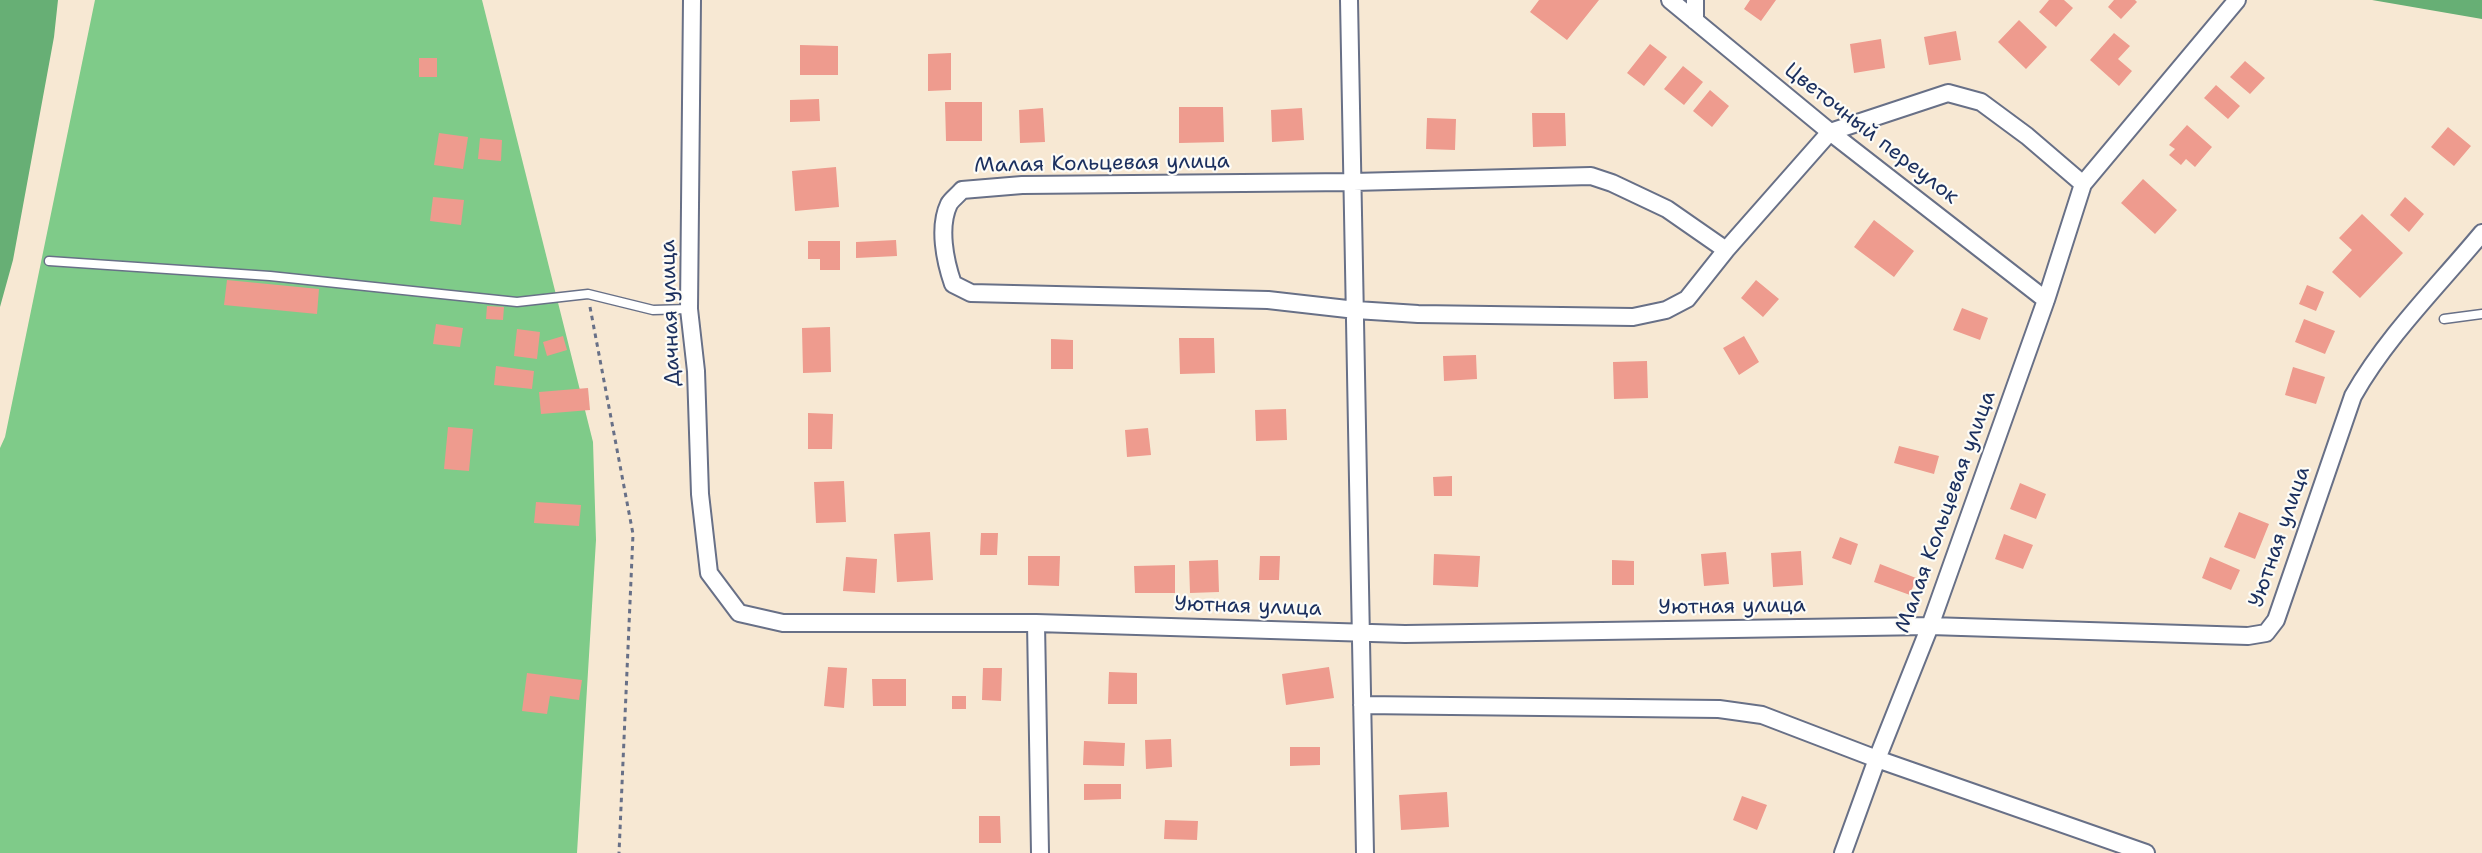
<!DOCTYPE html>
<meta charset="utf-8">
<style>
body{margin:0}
canvas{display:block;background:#f7e8d3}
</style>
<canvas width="2482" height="853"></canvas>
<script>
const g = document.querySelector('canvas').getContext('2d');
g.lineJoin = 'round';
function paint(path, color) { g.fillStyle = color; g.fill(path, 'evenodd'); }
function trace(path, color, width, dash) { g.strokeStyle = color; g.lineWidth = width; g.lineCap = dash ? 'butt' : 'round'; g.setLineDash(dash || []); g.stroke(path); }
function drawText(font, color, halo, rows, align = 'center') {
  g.font = font + ' "Shantell Sans",sans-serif'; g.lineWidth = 4.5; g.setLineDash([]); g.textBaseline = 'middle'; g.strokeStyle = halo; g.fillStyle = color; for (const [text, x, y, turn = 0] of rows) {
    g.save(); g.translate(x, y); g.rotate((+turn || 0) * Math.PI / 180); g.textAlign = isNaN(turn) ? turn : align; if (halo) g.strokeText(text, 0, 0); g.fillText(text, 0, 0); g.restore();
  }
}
const green = new Path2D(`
 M95 0H482L593 442 596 540 577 853H0V448L5 437Z`);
const forest = new Path2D(`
 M0 0H58L54 37 13 260 0 307Z
 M2372 0H2482V19Z`);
const building = new Path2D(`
 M1539 0H1599L1567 40 1530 12Z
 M1750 0H1776L1761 21 1744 9Z
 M2049 0H2064L2073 8 2056 27 2039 12Z
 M2114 0H2135L2137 2 2121 19 2108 7Z
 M2019 20 2047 47 2026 69 1998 42Z
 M1956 31 1961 60 1929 65 1924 37Z
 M2114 33 2130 46 2118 59 2132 71 2119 86 2090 60Z
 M1881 39 1885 68 1854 73 1850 44Z
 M1650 44 1667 57 1644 86 1627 73Z
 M800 45 838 46V75H800Z
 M951 53V90L928 91V54Z
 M419 58H437V77H419Z
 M2245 61 2265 78 2250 94 2230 77Z
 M1683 66 1703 82 1684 105 1664 89Z
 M2216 85 2240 106 2228 119 2204 98Z
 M1710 90 1729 106 1712 127 1693 111Z
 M819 99 820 121 790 122V100Z
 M945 102H982V141H946Z
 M1179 107H1223L1224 142 1179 143Z
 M1043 108 1045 142 1020 143 1019 110Z
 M1302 108 1304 140 1272 142 1271 110Z
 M1532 113H1565L1566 146 1533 147Z
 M1427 118 1456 119 1455 150 1426 149Z
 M2187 125 2212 147 2195 167 2186 159 2181 165 2169 155 2175 149 2169 145Z
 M2448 127 2471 146 2454 166 2431 147Z
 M439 133 468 137 463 169 434 165Z
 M480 138 502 140 501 161 478 159Z
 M836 167 839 207 795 211 792 171Z
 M2143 179 2177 210 2155 234 2121 203Z
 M433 197 464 200 461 225 430 221Z
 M2405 197 2424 214 2409 232 2390 215Z
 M2362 214 2403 253 2360 298 2332 272 2352 250 2339 238Z
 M1874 220 1914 251 1894 277 1854 247Z
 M896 240 897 256 856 258V242Z
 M808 241H840V270H820V259H808Z
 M227 280 319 289 317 314 224 305Z
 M1756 280 1779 299 1763 317 1741 298Z
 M2307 285 2324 292 2316 311 2299 304Z
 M487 306 504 307 503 320 486 319Z
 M1962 308 1988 318 1980 340 1953 330Z
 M2304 319 2335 331 2325 354 2295 342Z
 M436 324 463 328 460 347 433 344Z
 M830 327 831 372 803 373 802 328Z
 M517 329 540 332 537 359 514 356Z
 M563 336 567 350 547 356 543 342Z
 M1744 336 1759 362 1739 375 1723 348Z
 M1179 338H1214L1215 373 1180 374Z
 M1051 339 1073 340V369H1051Z
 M1476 355 1477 379 1444 381 1443 356Z
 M1647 361 1648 398 1614 399 1613 362Z
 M496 366 534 371 532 389 494 385Z
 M2293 367 2325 377 2316 404 2285 395Z
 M588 388 590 410 541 414 539 392Z
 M1286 409 1287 440 1256 441 1255 410Z
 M808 413 833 414 832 449H808Z
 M448 427 473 429 469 471 444 469Z
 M1148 428 1151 455 1127 457 1125 430Z
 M1899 446 1939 456 1934 474 1894 463Z
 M1452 476V496H1434L1433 477Z
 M844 481 846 522 816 523 814 482Z
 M2020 483 2046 494 2036 519 2010 509Z
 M536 502 581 505 579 526 534 523Z
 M2239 512 2269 524 2255 559 2224 547Z
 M930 532 933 580 897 582 894 534Z
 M981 533H998L997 555H980Z
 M2004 534 2033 545 2023 569 1995 559Z
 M1840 537 1858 544 1851 565 1832 558Z
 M1801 551 1803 585 1773 587 1771 553Z
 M1726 552 1729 584 1704 586 1701 554Z
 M1434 554 1480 556 1478 587 1433 585Z
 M1028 556H1060L1059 586 1028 585Z
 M1260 556H1280L1279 580H1259Z
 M846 557 877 559 875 593 843 591Z
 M2210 557 2240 570 2231 590 2202 578Z
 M1218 560 1219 592 1190 593 1189 561Z
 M1612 560 1634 561V585H1612Z
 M1880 564 1916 578 1910 595 1874 582Z
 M1175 565V593H1135L1134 566Z
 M828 667 847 668 844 708 824 706Z
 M1329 667 1334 698 1286 705 1282 674Z
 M983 668H1002L1001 701 982 700Z
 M1109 672 1137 673V704H1108Z
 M527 673 582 680 579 700 550 696 547 714 522 711Z
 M872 679H906V706H873Z
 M952 696H966V709H952Z
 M1171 739 1172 767 1146 769 1145 740Z
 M1084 741 1125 743 1124 766 1083 765Z
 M1290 747H1320V765L1290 766Z
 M1084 784H1121V799L1084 800Z
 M1447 792 1449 827 1401 830 1399 795Z
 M1742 796 1767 805 1757 830 1733 820Z
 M979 816H1000L1001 843H979Z
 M1165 820 1198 821 1197 840 1164 839Z`);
const path = new Path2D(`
 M590 307 633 534 619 853`);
const lane = new Path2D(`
 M49 261 270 276 517 302 588 294 653 310 689 309
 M2444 319 2482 314`);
const street = new Path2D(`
 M692 0 689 309 696 371 700 494 709 573 739 613 783 623H1036L1405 634 1930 626 2248 636 2266 633 2276 620 2353 396C2387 336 2438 286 2482 233
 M1349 0 1365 853
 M1670 0 1830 132 2046 300
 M1695 0V21
 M1726 250 1667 209 1612 183 1591 176 1353 182 1022 185 962 190C958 195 952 199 949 204 938 227 945 261 953 284L971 293 1268 300 1356 310 1418 314 1633 317 1666 310 1687 299 1726 250 1830 132 1948 93 1981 102 2027 136 2083 184
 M1036 623 1040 853
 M1362 705 1719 709 1762 715 1877 759 2146 853
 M1843 853 1877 759 1930 626 2046 300 2083 184 2237 0`);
const streetNames = [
 ["Цветочный переулок",1871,134,38],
 ["Малая Кольцевая улица",1102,164,-1],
 ["Дачная улица",671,313,-92],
 ["Малая Кольцевая улица",1946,512,-70],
 ["Уютная улица",2280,537,-71],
 ["Уютная улица",1248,607,2],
 ["Уютная улица",1732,607,-1]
];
paint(green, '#7fcb89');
paint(forest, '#67af75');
paint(building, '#ee9b8e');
trace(lane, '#687087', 11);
trace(street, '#687087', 20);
trace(path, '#687087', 3, [4.5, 4.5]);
trace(lane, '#fff', 8);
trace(street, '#fff', 16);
drawText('21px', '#1b2f5e', '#fdfcf7', streetNames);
</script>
